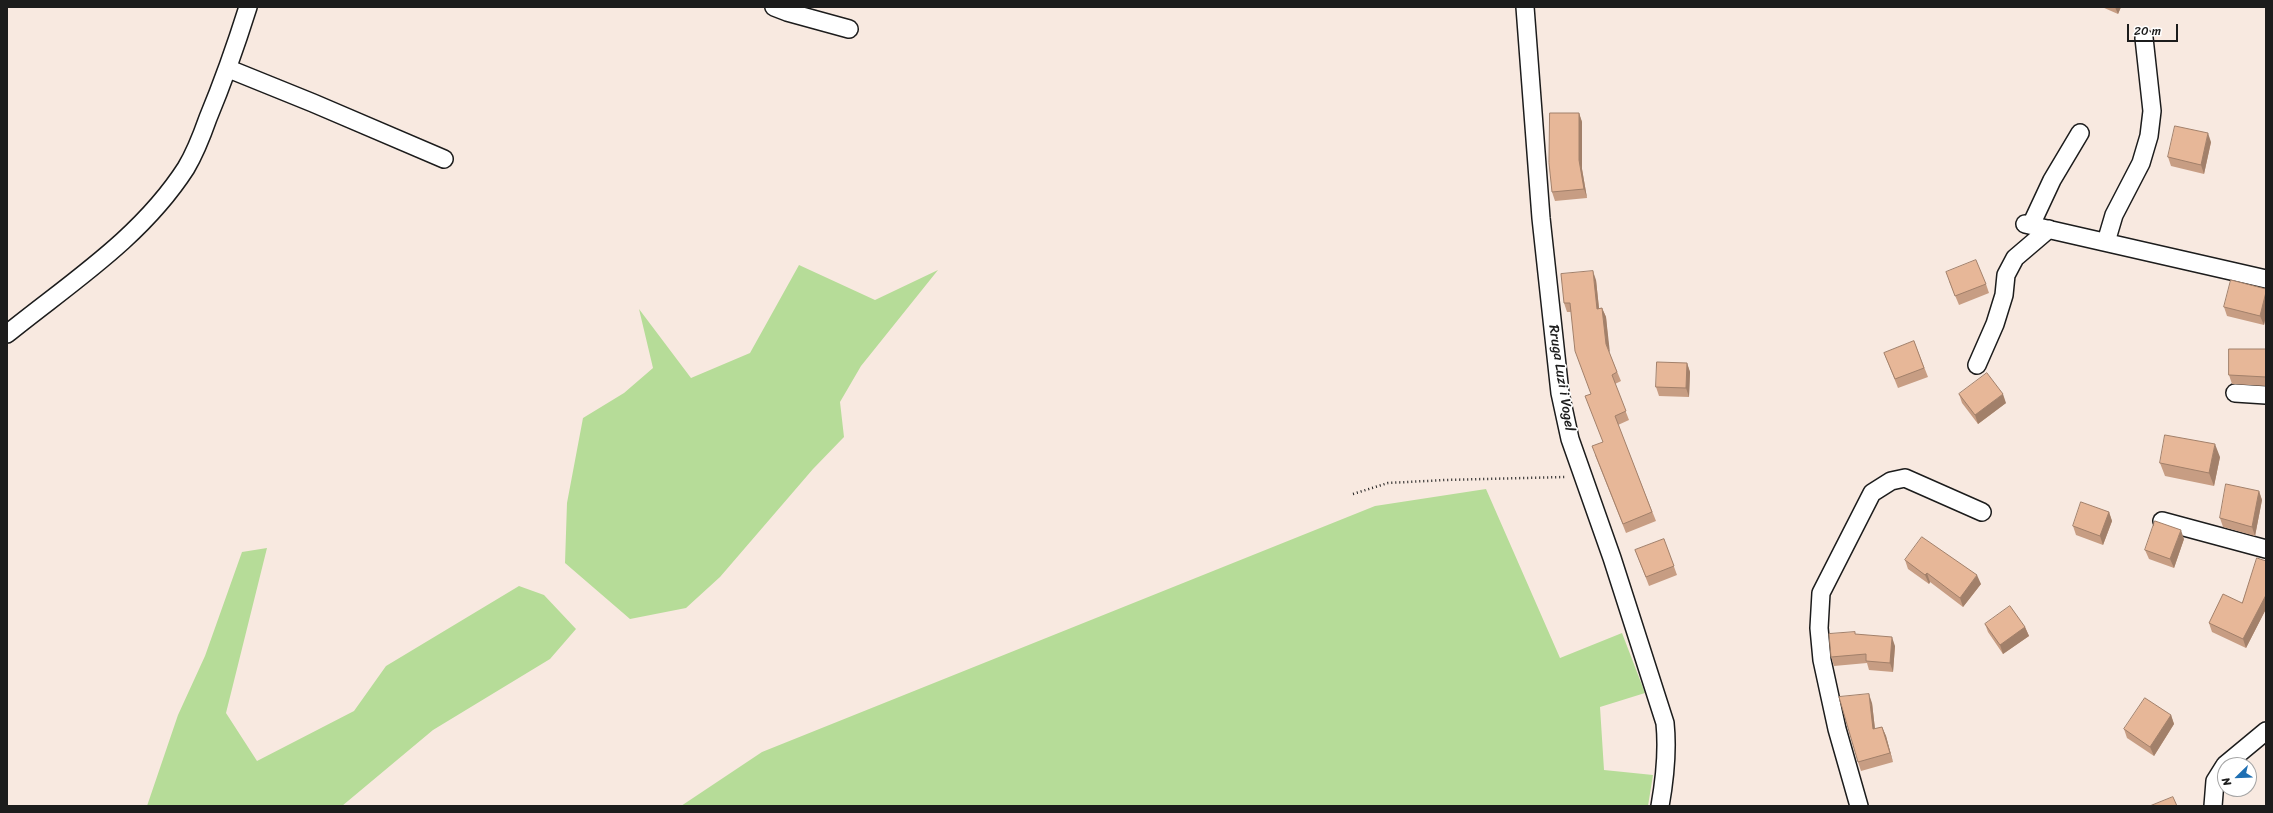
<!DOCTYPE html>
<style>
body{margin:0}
#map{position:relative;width:2273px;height:813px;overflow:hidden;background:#f8e9e0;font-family:Sriracha,sans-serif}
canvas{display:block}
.frame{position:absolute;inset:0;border:8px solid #1c1c1c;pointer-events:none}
.north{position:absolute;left:2217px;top:757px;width:40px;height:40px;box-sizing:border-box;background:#fff;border:1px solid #a4a4a4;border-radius:50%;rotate:247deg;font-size:11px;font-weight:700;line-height:16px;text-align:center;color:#1c1c1c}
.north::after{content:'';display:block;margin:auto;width:14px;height:18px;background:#1f6fb2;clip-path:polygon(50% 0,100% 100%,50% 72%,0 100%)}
.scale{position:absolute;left:2127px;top:24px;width:51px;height:18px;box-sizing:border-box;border:2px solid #1c1c1c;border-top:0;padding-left:5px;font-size:12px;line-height:14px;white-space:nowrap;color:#1c1c1c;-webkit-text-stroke:3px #fff;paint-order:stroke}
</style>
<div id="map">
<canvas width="2273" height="813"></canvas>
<div class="frame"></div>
<div class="north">N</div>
<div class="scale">20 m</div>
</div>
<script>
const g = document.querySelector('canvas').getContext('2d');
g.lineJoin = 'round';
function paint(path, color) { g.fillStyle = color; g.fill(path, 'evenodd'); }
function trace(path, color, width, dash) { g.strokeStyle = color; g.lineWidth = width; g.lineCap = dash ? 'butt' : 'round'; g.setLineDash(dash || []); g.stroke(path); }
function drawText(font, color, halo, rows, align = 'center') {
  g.font = font + ' Sriracha,sans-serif'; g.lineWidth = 3.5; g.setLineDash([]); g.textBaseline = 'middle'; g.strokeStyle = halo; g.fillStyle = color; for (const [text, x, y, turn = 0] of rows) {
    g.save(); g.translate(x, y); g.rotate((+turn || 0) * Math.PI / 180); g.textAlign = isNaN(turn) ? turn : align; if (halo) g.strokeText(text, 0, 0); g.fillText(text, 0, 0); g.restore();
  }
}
const green = new Path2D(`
 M799 265 875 300 938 270 861 366 840 402 844 437 813 469 720 577 686 608 630 619 565 563 567 503 583 418 624 393 653 368 639 309 691 378 750 353Z
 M1486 489 1560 658 1622 633 1645 693 1600 707 1604 770 1653 775 1648 806H681L762 752 1375 506Z
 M267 548 226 713 257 761 354 711 386 666 519 586 544 595 576 629 550 659 433 730 342 806H147L178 715 205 656 242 552Z`);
const path = new Path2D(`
 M1353 494 1388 483 1445 480 1565 477`);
const minor = new Path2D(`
 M774 7 787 12 849 29
 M1525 7 1541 218 1560 393 1570 439 1612 558 1665 723C1668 752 1665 778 1660 806
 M229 69 313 103 444 159
 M2025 224 2266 279
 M2031 225 2052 180 2080 133
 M2106 242 2114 215 2141 163 2149 136 2152 111 2144 38
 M7 334C70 283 141 238 186 168 195 153 202 135 208 118 223 82 236 45 248 7
 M1977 365 1995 324 2004 295 2006 275 2015 258 2049 229
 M2235 393 2266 395
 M2162 521 2266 549
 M2225 765 2266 731
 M1859 806 1837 729 1822 660 1819 628 1821 593 1872 493 1891 481 1905 478 1982 512
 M2213 806 2215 781 2225 765`);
const wall = new Path2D(`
 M2102 7H2121L2118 14Z
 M1579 113 1582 122V169L1587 198 1555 201 1552 192Z
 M2211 142 2204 174 2171 166 2168 157Z
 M1596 280 1599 308H1602L1606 317 1609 352 1621 381 1615 384 1629 420 1618 425 1656 521 1626 533 1595 455 1603 442 1571 312H1567L1564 303Z
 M1949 281 1986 284 1989 293 1959 305Z
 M2266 289V315L2264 325 2227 316 2224 307Z
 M1914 341 1928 377 1898 388 1884 353Z
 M2266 349V386L2232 384 2229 375Z
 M1687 363 1690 372 1689 397 1659 396 1656 387Z
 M1959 394 2006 403 1978 424 1962 403Z
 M2220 457 2214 486 2165 476 2160 463Z
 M2259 491 2262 500 2255 536 2223 527 2220 518Z
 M2109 512 2112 521 2103 545 2076 535 2073 526Z
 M1664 539 1677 575 1649 586 1635 550Z
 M2184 539 2174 568 2149 559 2145 550Z
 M1905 560 1981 584 1963 607 1930 582 1929 584 1908 569Z
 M2266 561V609L2246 648 2212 632 2209 623 2242 603Z
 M1985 624 2025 627 2029 636 2003 654 1988 632Z
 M1855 634 1895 646 1893 672 1869 670 1867 663 1834 666 1831 657Z
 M1872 703 1875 729 1882 727 1886 736 1893 762 1861 771 1858 762Z
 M2171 715 2174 724 2154 756 2127 738 2124 729Z`);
const shadedWall = new Path2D(`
 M2115 7H2121L2118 14Z
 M1579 113 1582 122V169L1587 198 1584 189 1579 160Z
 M2208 133 2211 142 2204 174 2201 165Z
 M1593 271 1596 280 1600 318 1597 309Z
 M2266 292V315L2264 325 2260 316Z
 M1602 308 1606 317 1610 353 1606 344Z
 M1687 363 1690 372 1689 397 1686 388Z
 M2003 394 2006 403 1978 424 1975 415Z
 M2215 444 2220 457 2214 486 2209 473Z
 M2259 491 2262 500 2255 536 2252 527Z
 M2109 512 2112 521 2103 545 2100 536Z
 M2181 530 2184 539 2174 568 2170 559Z
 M1927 573 1930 582 1929 584 1925 575Z
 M1977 575 1981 584 1963 607 1960 598Z
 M2266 595V609L2246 648 2243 639Z
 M2025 627 2029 636 2003 654 2000 645Z
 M1892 637 1895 646 1893 672 1890 663Z
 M1869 694 1872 703 1876 738 1873 729Z
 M2171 715 2174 724 2154 756 2150 747Z
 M1882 727 1886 736 1893 762 1890 753Z`);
const building = new Path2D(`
 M1550 113H1579V160L1584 189 1552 192 1549 163Z
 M2175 126 2208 133 2201 165 2168 157Z
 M1976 260 1986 284 1955 296 1946 272Z
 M1593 271 1597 309 1602 308 1606 344 1617 372 1612 375 1626 411 1615 416 1652 512 1623 524 1592 446 1603 442 1585 396 1591 394 1575 351 1570 303H1564L1561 274Z
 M2231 280 2266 289V292L2260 316 2224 307Z
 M1914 341 1924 368 1895 379 1884 353Z
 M2229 349H2266V377L2229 375Z
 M1657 362 1687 363 1686 388 1656 387Z
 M1987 373 2003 394 1975 415 1959 394Z
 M2165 435 2215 444 2209 473 2160 463Z
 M2226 484 2259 491 2252 527 2220 518Z
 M2081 502 2109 512 2100 536 2073 526Z
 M2155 521 2181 530 2170 559 2145 550Z
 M1922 537 1977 575 1960 598 1927 573 1925 575 1905 560Z
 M1664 539 1674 566 1646 577 1635 550Z
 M2257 558 2266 561V595L2243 639 2209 623 2223 594 2242 603Z
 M2010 606 2025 627 2000 645 1985 624Z
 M1855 632V634L1892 637 1890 663 1866 661V654L1831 657 1829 634Z
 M1869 694 1873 729 1882 727 1890 753 1858 762 1839 697Z
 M2145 698 2171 715 2150 747 2124 729Z
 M2173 797 2177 806H2150Z`);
const streetNames = [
 ["Rruga Luzi i Vogel",1561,378,81]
];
paint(green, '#b6dc98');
trace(minor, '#1c1c1c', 20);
trace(path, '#1c1c1c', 2.5, [1, 3]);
trace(minor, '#fff', 17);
paint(wall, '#c79d83');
paint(shadedWall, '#a2806a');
paint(building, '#e7b798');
trace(building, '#a2806a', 1);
drawText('14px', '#1c1c1c', '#fff', streetNames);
</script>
